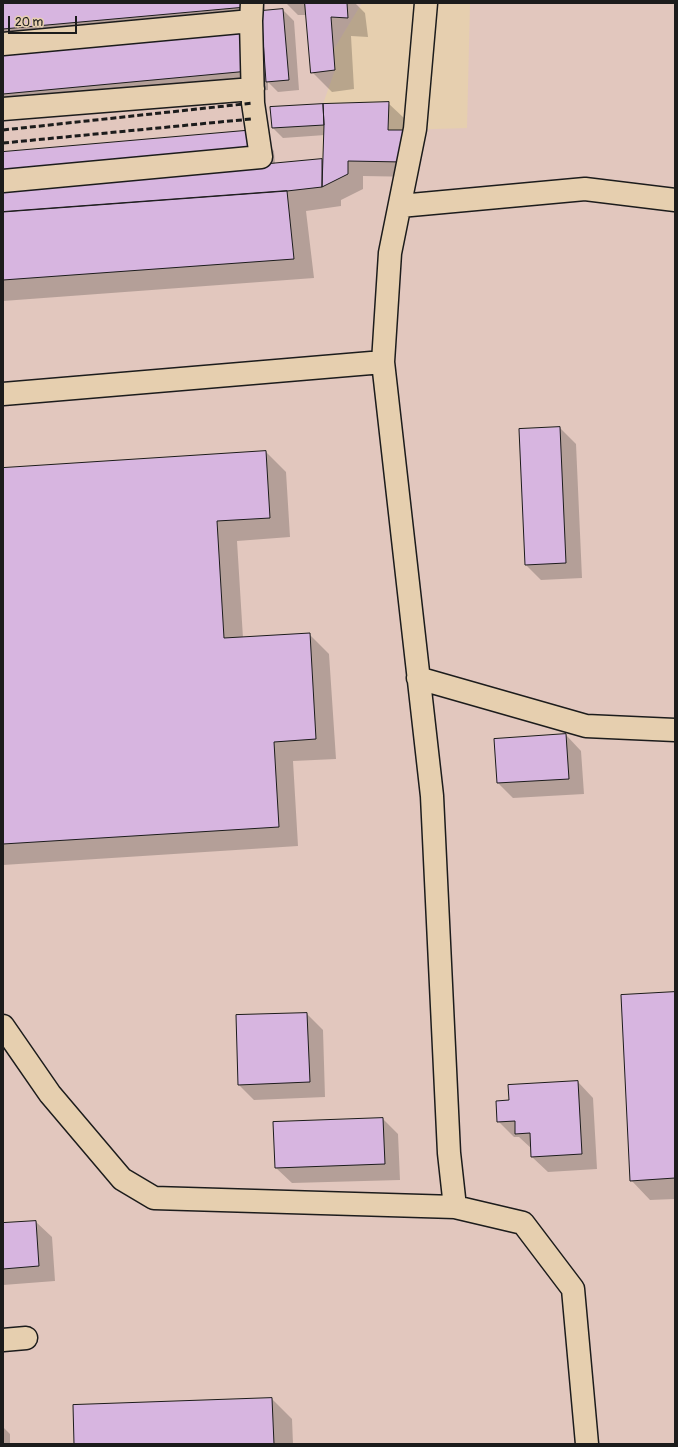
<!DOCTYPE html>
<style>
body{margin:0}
#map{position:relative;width:678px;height:1447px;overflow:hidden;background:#e6cfaf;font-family:Pangolin,sans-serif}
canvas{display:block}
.frame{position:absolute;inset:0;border:4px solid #1c1c1c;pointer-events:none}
.scale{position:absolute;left:8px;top:16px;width:69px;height:18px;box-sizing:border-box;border:2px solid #1c1c1c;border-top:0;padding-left:5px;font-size:12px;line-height:14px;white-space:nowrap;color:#1c1c1c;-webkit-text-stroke:3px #e6cfaf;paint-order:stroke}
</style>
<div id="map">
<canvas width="678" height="1447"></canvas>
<div class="frame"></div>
<div class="scale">20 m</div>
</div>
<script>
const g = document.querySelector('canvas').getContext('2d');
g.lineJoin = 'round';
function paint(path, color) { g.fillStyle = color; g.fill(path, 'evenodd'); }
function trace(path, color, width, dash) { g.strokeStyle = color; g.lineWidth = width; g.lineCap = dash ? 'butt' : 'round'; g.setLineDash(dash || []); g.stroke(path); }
const built = new Path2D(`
 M3 3H362L334 49 335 70 323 104 322 176 348 174V161H403V130L467 128 470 3H675V1444H3Z`);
const shadow = new Path2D(`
 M3 3H264L265 12 283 10 294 21 299 90 278 92 268 82V90L3 115V54L247 34 265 52 263 27 3 50Z
 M286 3H355L365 13 368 37 351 36 354 89 332 92 312 72 307 15H298Z
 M388 103 404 118V132L418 147V177L363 176V189L341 200V206L306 211 314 278 3 301V153L254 131 274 151 275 165 322 160 324 162 325 135 283 138 273 128Z
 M560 428 576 444 582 578 541 580 526 565Z
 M266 452 286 472 290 537 237 541 243 638 309 634 329 654 336 759 293 761 298 846 3 865V469Z
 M566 735 581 751 584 794 513 798 498 783Z
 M675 993V1199L650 1200 631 1180Z
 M307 1014 323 1030 325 1097 254 1100 239 1085Z
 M578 1082 593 1098 597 1169 548 1172 532 1157V1149L519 1137H514L498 1121 510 1101Z
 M383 1119 398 1134 400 1180 292 1183 276 1168Z
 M36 1222 52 1237 55 1281 3 1285V1224Z
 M272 1399 292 1419 293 1444H75L74 1406Z
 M3 1427 10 1434V1444H3Z`);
const building = new Path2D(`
 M3 3H246V7L3 29Z
 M305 3H347L348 18 331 17 335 70 311 73Z
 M283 9 289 80 266 82 261 11Z
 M247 33 249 71 3 94V53Z
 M389 102 388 130H403V162L348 161V174L322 187 324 125 323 104Z
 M323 104 324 125 272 128 270 107Z
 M255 130 256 147 3 172V152Z
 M322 159V187L287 191 3 212V189Z
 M287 191 294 259 3 280V212Z
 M560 427 566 563 525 565 519 429Z
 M266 451 270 518 217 521 224 638 310 633 316 739 274 742 279 827 3 844V468Z
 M566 734 569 779 497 783 494 739Z
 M675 992V1178L630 1181 621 995Z
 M307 1013 310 1082 238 1085 236 1015Z
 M578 1081 582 1154 531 1157 530 1133 515 1134V1121L497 1122 496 1101 509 1100 508 1085Z
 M383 1118 385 1164 275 1168 273 1122Z
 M36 1221 39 1266 3 1269V1223Z
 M272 1398 274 1444H74L73 1405Z`);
const minor = new Path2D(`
 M426 3 415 129 390 253 383 362 432 796 449 1153 455 1207 523 1223 573 1289 587 1444
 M3 44 251 21
 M3 109 253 89
 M3 181 261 157 253 103 251 21 252 3
 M400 206 585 189 675 200
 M3 394 383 362
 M418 678 586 726 675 730
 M3 1026 50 1094 122 1179 154 1198 455 1207
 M3 1340 26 1338`);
const rail = new Path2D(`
 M3 130 253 103
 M3 143 251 119`);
paint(built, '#e2c7be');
paint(shadow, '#0003');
paint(building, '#d7b5e0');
trace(building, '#1c1c1c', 1);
trace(minor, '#1c1c1c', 25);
trace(minor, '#e6cfaf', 22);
trace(rail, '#1c1c1c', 3, [6, 3]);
</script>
